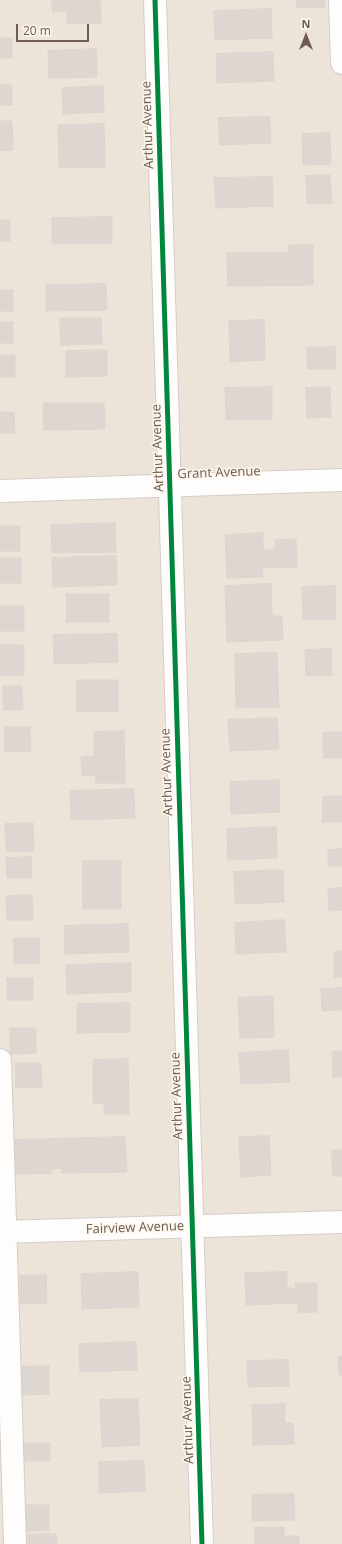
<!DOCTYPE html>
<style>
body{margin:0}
#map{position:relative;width:342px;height:1544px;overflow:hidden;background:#f5f1eb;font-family:"Open Sans",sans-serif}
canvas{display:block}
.north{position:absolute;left:286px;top:16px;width:40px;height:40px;-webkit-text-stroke:3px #fcf6ec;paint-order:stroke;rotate:0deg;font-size:11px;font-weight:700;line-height:16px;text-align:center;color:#6f5b4f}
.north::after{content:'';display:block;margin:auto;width:14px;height:18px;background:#6f5b4f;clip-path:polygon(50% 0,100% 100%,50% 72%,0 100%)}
.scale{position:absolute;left:16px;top:24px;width:73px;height:18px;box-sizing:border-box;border:2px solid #6f5b4f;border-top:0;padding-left:5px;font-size:12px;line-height:14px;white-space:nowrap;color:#6f5b4f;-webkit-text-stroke:3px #fcf6ec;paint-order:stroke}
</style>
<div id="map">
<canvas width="342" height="1544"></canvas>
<div class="north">N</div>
<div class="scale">20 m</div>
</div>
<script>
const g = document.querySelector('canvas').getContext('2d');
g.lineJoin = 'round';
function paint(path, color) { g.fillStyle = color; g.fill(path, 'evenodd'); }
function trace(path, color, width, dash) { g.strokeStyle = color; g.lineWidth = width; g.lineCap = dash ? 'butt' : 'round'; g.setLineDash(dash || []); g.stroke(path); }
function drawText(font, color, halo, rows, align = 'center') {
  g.font = font + ' "Open Sans",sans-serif'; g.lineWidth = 3; g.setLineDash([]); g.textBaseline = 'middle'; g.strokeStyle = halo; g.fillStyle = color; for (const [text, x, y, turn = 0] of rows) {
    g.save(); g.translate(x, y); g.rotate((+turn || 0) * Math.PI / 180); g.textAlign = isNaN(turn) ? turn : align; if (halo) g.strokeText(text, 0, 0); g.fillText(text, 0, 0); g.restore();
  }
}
const residential = new Path2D(`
 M0 0H342V1544H0Z`);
const building = new Path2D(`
 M52 0H100L101 23 67 24V11L53 12Z
 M297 0H324L325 7 297 8Z
 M271 9 272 38 215 40 214 11Z
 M0 38H12V58H0Z
 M96 49 97 77 49 78 48 51Z
 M273 52 274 81 217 83 216 54Z
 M0 85H12V105H0Z
 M103 86 104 112 63 114 62 88Z
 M270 117 271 143 220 145 218 118Z
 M0 121H12L13 150 0 151Z
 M104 124 105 167 59 168 58 125Z
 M330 133 331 164 303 165 302 134Z
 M330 175 332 203 307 204 306 176Z
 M272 177 273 206 216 208 214 178Z
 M112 217V243L52 244V218Z
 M0 220H10V241H0Z
 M289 245H313V285L228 286 227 253H289Z
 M106 284 107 310 46 311V285Z
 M0 290H13V311H0Z
 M60 318H101L102 344 61 345Z
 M264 320 265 360 230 362 229 321Z
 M0 322H13V343H0Z
 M335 347 336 369H308L307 348Z
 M107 350V376L66 377V351Z
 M0 355H15V377H0Z
 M272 387V419L226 420 225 388Z
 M330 387 331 417 307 418 306 388Z
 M44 403H104L105 429 44 430Z
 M0 412H14L15 433H0Z
 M115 523 116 552 52 553 51 525Z
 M0 526H20V551H0Z
 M263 533V550H275V540L296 539 297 567 262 568 263 577 227 578 225 535Z
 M116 556 117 585 53 587 52 558Z
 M0 558H21V583H0Z
 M271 584 272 616H282L283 640 227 642 225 586Z
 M335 586 336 619 303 620 302 587Z
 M67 594H109V622H67Z
 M0 606H24V631H0Z
 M117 634 118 662 54 664 53 635Z
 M0 645H24V675H0Z
 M331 649 332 675 306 676 305 650Z
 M277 653 279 707 236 708 235 654Z
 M77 680H118V711L77 712Z
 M3 686H22L23 710H4Z
 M277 718 279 749 230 751 228 720Z
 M5 727H30L31 751 5 752Z
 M124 731 125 783H96L95 775 82 776 81 757 94 756V732Z
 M323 732H342V758H324Z
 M279 780 280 812 231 814 230 782Z
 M134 789 135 818 71 820 70 791Z
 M323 796H342V822H323Z
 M33 823 34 851H6L5 824Z
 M276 827 277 858 228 860 227 829Z
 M342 849V866H328V850Z
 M31 857 32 878H7L6 858Z
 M83 861H121V909H83Z
 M283 870 284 902 235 904 234 872Z
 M342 888V910L329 911 328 889Z
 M32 895 33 920H7L6 896Z
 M284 920 286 952 236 954 235 923Z
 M128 924 129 952 65 954 64 926Z
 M14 938H39L40 963H14Z
 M342 951V977L334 978V952Z
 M131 963V992L67 994 66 965Z
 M7 978H33V1000H8Z
 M342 988V1010L322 1011 321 989Z
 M273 996 274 1037 240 1038 238 998Z
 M130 1003V1032L77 1033V1004Z
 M10 1028H36V1053L11 1054Z
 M288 1050 290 1082 241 1084 239 1053Z
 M342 1051V1077H333L332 1052Z
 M128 1059 129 1114H104V1103H93V1060Z
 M16 1063H41L42 1087 16 1088Z
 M269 1136 271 1175 241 1177 239 1137Z
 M125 1137 127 1172 61 1173V1168L52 1169V1173L16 1174 15 1140Z
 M332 1150H342V1176H333Z
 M138 1272 139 1307 82 1309 81 1274Z
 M287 1272V1288H296L295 1283H317V1312L298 1313V1303L246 1305 245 1273Z
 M46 1275 47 1303 20 1304V1276Z
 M136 1342 137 1370 80 1372 79 1344Z
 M342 1356V1375H339L338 1357Z
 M288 1360 289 1386 248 1387 247 1361Z
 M49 1366V1394L22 1395V1367Z
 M138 1399 140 1445 102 1447 100 1400Z
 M285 1404V1423H293L294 1444 253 1445 252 1405Z
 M23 1443H50V1461H23Z
 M144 1461 145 1491 99 1493V1462Z
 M294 1494 295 1520 252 1521V1495Z
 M24 1505H49V1530L25 1531Z
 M255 1527H284V1536H299V1544H255Z
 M56 1534 57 1544H28V1535Z`);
const minor = new Path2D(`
 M155 0 202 1544
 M340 0 342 63
 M0 491 342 480
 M0 1060 15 1544
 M0 1232 342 1222`);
const cycleway = new Path2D(`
 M155 0 202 1544`);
const streetNames = [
 ["Arthur Avenue",148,125,-92],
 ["Arthur Avenue",158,448,-92],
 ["Grant Avenue",219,473,-2],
 ["Arthur Avenue",167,772,-92],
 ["Arthur Avenue",177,1096,-92],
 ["Fairview Avenue",135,1228,-2],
 ["Arthur Avenue",188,1420,-92]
];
paint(residential, '#ede4d9');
paint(building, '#ded7d1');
trace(building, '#ddd5ce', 1);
trace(minor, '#d4cec9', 24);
trace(minor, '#fefdfc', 22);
trace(cycleway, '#00873e', 5);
drawText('13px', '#6f5b4f', '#fcf6ec', streetNames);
</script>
